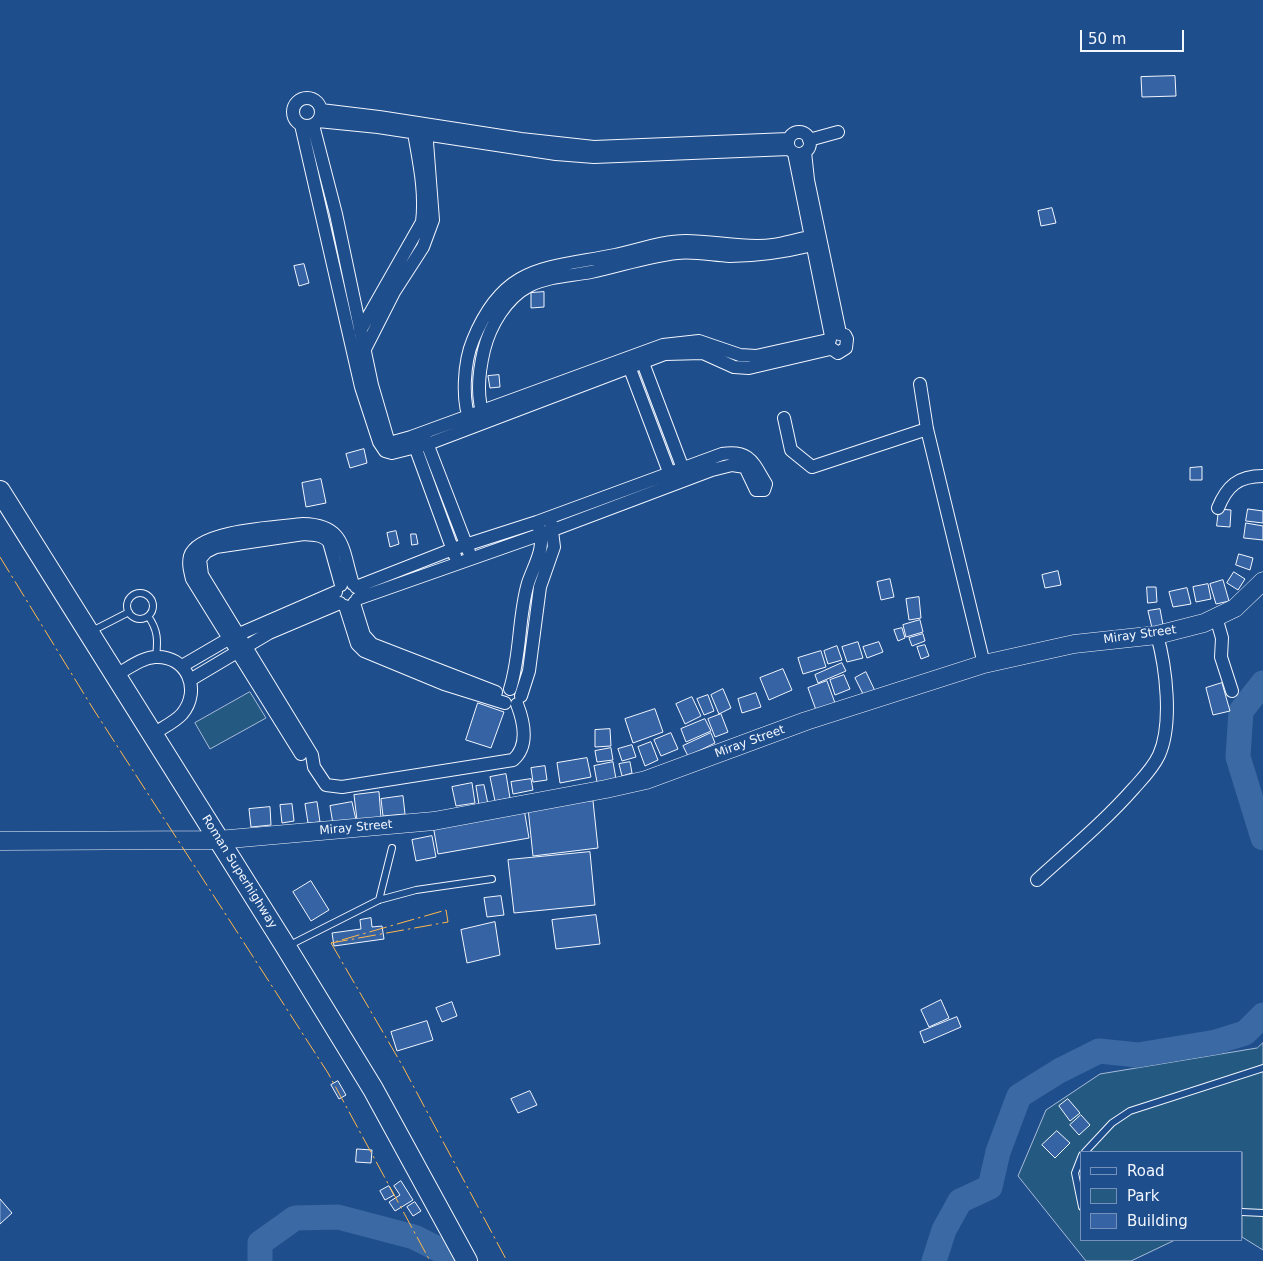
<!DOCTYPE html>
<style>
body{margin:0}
#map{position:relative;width:1263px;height:1261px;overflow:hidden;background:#1f4e8c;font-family:"DejaVu Sans",sans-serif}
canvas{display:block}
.legend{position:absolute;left:1080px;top:1151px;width:162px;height:90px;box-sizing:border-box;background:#1f4e8c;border:1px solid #7391ba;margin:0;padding:6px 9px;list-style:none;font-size:15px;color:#f2f6ff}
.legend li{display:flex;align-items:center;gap:10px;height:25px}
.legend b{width:25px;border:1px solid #7391ba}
.scale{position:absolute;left:1080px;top:30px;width:104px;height:22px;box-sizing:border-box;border:2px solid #f2f6ff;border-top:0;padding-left:6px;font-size:15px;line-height:18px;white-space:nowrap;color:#f2f6ff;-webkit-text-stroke:4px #1f4e8c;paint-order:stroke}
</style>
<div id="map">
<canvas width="1263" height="1261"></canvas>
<ul class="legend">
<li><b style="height:6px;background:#1f4e8c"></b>Road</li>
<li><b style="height:14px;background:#245a82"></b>Park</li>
<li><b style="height:14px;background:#3563a3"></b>Building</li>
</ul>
<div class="scale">50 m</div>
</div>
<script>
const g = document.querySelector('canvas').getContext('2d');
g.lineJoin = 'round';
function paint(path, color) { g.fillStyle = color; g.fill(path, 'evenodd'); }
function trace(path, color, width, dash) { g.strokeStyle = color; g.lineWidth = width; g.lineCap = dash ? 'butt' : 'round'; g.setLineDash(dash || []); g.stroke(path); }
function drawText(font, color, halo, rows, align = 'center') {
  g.font = font + ' "DejaVu Sans",sans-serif'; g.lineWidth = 4; g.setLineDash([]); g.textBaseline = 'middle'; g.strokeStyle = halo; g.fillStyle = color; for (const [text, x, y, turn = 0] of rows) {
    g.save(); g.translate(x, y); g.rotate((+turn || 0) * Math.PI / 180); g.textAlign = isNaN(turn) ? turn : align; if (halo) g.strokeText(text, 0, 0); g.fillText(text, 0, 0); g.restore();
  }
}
const green = new Path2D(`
 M250 692 266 718 210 749 195 723Z
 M1263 1043V1250L1242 1237V1152H1082V1240H1175L1131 1261H1086L1018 1176 1046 1110 1100 1074 1257 1048Z`);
const river = new Path2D(`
 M1263 683 1241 711 1238 757 1263 838
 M260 1261V1243L295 1218 338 1217 414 1237 462 1261
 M934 1261 944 1230 960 1201 990 1187 998 1152 1019 1096 1059 1071 1099 1051 1138 1055 1216 1042 1245 1033 1263 1015`);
const building = new Path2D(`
 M1175 76 1176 96 1142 97 1141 77Z
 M1052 208 1056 223 1041 226 1038 211Z
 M304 264 309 283 299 286 294 266Z
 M544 292V307L531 308V293Z
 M499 375 500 387 490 388 488 376Z
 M364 449 367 463 350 468 346 454Z
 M1202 467V480H1190V468Z
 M321 479 326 503 306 507 302 483Z
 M1219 509 1231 510 1230 527 1217 526Z
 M1248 509 1263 511V523L1246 521Z
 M1246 523 1263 526V540L1244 538Z
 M396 531 399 544 390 547 387 533Z
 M411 534H416L418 544 412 545Z
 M1239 554 1253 558 1250 570 1236 565Z
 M1058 571 1061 585 1045 588 1042 575Z
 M1234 572 1245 579 1238 590 1227 583Z
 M890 579 894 597 881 600 877 582Z
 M1223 580 1229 601 1216 604 1210 584Z
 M1208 584 1211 599 1196 602 1193 587Z
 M1147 587H1156L1157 602 1148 603Z
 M1187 588 1191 604 1173 607 1169 592Z
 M919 597 921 618 909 620 906 599Z
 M1160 609 1163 625 1152 628 1148 611Z
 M920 620 923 632 906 637 903 625Z
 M902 628 905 638 898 641 894 630Z
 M923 634 925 641 912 646 909 638Z
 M858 642 863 658 847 662 842 647Z
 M879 642 883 652 867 658 863 647Z
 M925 645 929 656 921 659 917 647Z
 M837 646 842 660 828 664 824 651Z
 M821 651 826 667 803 674 798 658Z
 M842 663 846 671 818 683 815 675Z
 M783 669 792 690 769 700 760 678Z
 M866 672 876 693 865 698 855 678Z
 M844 675 850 689 835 695 830 680Z
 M827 681 835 703 816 710 808 688Z
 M1222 683 1230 711 1213 715 1206 688Z
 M723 689 731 708 719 714 711 695Z
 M756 693 761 707 742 713 738 699Z
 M708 695 714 711 704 715 697 699Z
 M692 697 701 716 685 724 676 704Z
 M478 703 504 712 491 748 466 740Z
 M655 709 663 732 633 743 625 719Z
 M721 714 728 732 715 737 708 719Z
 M705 719 711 731 686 742 681 729Z
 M610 729 611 746 595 747V730Z
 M671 733 678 749 661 756 654 740Z
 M711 733 715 743 688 756 683 746Z
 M651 742 658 760 645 766 638 747Z
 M632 745 636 757 622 761 618 749Z
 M611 748 613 760 597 762 595 751Z
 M587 758 591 777 560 783 557 763Z
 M613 762 616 779 597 782 594 766Z
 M630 762 632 773 622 776 619 764Z
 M545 766 547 780 533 782 531 768Z
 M506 774 510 798 495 801 490 777Z
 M531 779 533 790 513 794 511 782Z
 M472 783 475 803 456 806 452 787Z
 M484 785 488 804 479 805 476 786Z
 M379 792 381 818 357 820 354 795Z
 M403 796 405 814 383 816 381 799Z
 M593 801 598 848 533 856 528 808Z
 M317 802 320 822 308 823 305 804Z
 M352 802 356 820 333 824 330 806Z
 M292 804 294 821 282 823 280 805Z
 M270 807 271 825 251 827 249 809Z
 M524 809 529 838 438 854 433 825Z
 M432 836 436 857 416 861 412 840Z
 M590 852 595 905 514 913 508 860Z
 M311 881 329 910 311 921 293 892Z
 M501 896 504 915 487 917 484 898Z
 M596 915 600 944 556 949 552 920Z
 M371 918 372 927 382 926 384 939 334 946 332 933 361 929 360 920Z
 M495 922 500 955 467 963 461 930Z
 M941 1000 949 1018 929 1027 921 1010Z
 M452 1002 457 1016 442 1022 436 1008Z
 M957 1017 961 1027 924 1043 920 1032Z
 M427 1021 433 1040 397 1051 391 1032Z
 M338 1081 346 1095 339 1099 331 1085Z
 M530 1091 537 1105 518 1113 511 1099Z
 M1068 1099 1080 1113 1070 1121 1059 1106Z
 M1081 1115 1090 1125 1079 1135 1070 1125Z
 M1057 1131 1070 1143 1055 1158 1042 1145Z
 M357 1149 372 1150 371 1163 356 1162Z
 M401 1181 413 1200 395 1211 389 1202 400 1195 394 1186Z
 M389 1186 394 1195 385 1200 380 1191Z
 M0 1199 12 1213 0 1224Z
 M415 1202 421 1211 413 1216 407 1207Z`);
const lane = new Path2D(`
 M127 606a13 13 0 1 1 26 0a13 13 0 1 1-26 0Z
 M148 616C158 630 158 640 156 657
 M92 631 129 612
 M379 900 392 848
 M288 946 379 900 416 890 492 879
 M1085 1152 1112 1123 1130 1111 1263 1068
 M1082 1155 1075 1173 1082 1207
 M1242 1212 1263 1213`);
const street = new Path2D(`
 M293 112a14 14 0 1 1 28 0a14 14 0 1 1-28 0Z
 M321 110 379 117 521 139 594 147 788 139
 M318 121 378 127 556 154 594 157 789 149
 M301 125 361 387 379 442 385 451 392 453 428 444 665 354 703 353 734 367 749 368 830 349
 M313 125 336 214 372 385 388 440 393 442 411 437 663 345 699 341 740 355 756 356 828 340
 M788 143a11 11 0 1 1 22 0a11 11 0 1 1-22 0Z
 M809 140 838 132
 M805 152 808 180 840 333
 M794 153 831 336 828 346 838 353 846 348 847 339 845 335 835 333 831 336
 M360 331 422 222C426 190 418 158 413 127
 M364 351 394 292 423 247 433 220 426 129
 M640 355 685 474
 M627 361 672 480
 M920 384 927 429 984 664
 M484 417C476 397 479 371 484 350 490 326 506 298 529 286 548 276 571 276 591 272 620 266 648 256 677 253 694 251 712 255 730 256 759 256 784 252 813 245
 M784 418 791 450 812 467 927 429
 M471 422C461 402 464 361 473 340 504 264 545 269 615 255 639 250 662 241 686 241 715 241 745 249 773 245 786 243 798 239 811 237
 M425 438 469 552
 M413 441 455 556
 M1218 508C1227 486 1238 476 1263 476
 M341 585 329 542C322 534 314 535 304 534L216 547 206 552 200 559 202 575 312 755 314 767 326 785 342 787 513 760C529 746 524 722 517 704
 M356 587 453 549 537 522 722 454C751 450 753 463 766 484L764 490H756L745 467 732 465 712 470 553 530 357 599
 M354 603 364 635 372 644 496 692
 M345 606 357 644 364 651 444 684 505 703
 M1216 617 1222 638 1221 657 1232 691
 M182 666 230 638 336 592
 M116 675C129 668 141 658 155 657 187 655 202 690 182 714 175 722 162 728 153 734
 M190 680 269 633 340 603
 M510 689C521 654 518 617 528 583 534 565 546 548 539 528
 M521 696 529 671 540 587 554 547 551 523
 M301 754 192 579C190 571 188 564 190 556 198 530 279 527 303 524 346 525 342 550 353 584
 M1037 880C1070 850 1104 822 1134 788 1143 778 1153 768 1159 755 1173 724 1166 667 1157 635`);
const secondary = new Path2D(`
 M0 841 218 840 434 821 606 789 646 780 806 721 984 664 1074 644 1157 635 1204 623 1235 608 1263 581`);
const primary = new Path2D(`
 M0 491 286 947 373 1089 467 1261`);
const power = new Path2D(`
 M0 557 92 707 328 1073 430 1261
 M446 910 448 922 331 943Z
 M331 943 402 1065 507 1261`);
const streetNames = [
 ["Miray Street",1140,635,-8],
 ["Miray Street",750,742,-20],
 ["Miray Street",356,828,-5],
 ["Roman Superhighway",239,872,58]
];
paint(green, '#245a82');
trace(green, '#a8bbd7', 1);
trace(river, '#3b69a3', 25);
paint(building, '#3563a3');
trace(building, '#f2f6ff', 1);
trace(lane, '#f2f6ff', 8);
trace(street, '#f2f6ff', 14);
trace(secondary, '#f2f6ff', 19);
trace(primary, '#f2f6ff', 22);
trace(lane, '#1f4e8c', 6);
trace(street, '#1f4e8c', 12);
trace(secondary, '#1f4e8c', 18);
trace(primary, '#1f4e8c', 20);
trace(power, '#ffb74d', 1, [18, 4, 2.5, 4]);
drawText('12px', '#f2f6ff', '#1f4e8c', streetNames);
</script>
